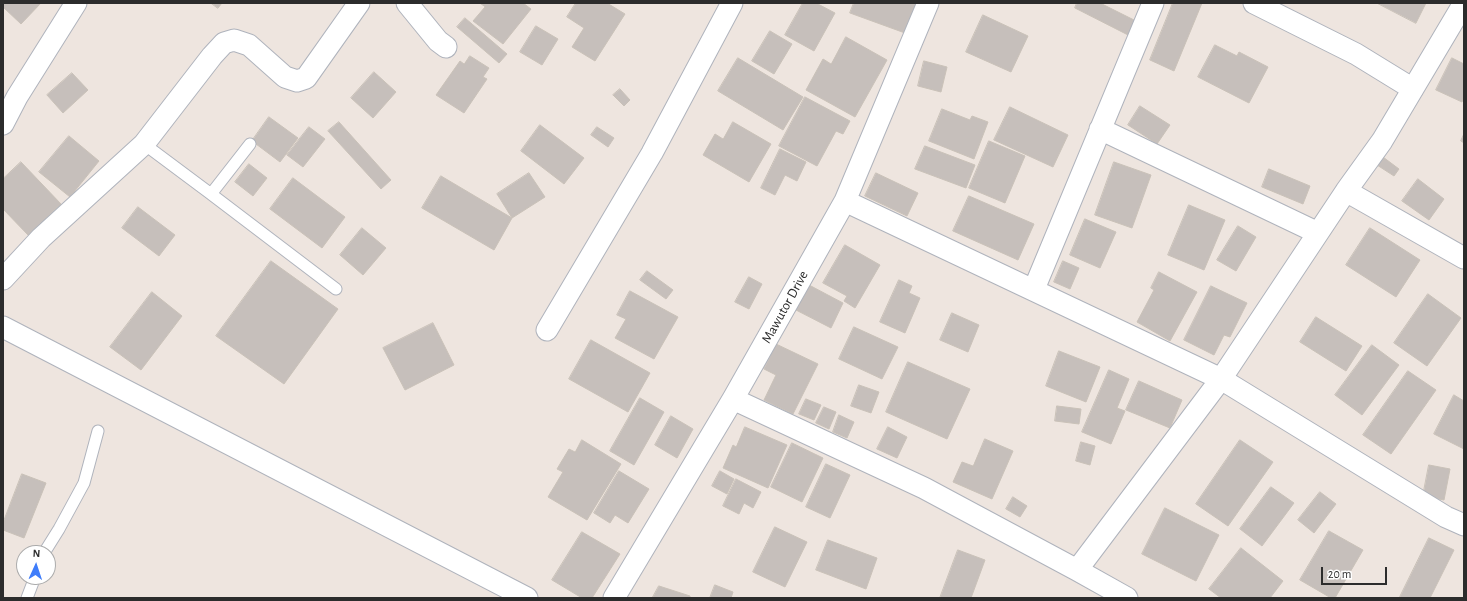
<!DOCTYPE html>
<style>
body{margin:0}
#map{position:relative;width:1467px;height:601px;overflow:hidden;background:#eee5df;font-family:"Alegreya Sans",sans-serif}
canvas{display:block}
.frame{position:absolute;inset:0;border:4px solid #2c2c2c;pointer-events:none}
.north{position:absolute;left:16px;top:545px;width:40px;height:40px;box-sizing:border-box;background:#fff;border:1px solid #ababab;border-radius:50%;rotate:3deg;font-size:11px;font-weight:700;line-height:16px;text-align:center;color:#2c2c2c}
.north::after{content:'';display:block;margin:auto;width:14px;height:18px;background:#3f7dfa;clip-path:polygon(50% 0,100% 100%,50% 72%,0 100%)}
.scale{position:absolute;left:1321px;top:567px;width:66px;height:18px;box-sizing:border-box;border:2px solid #2c2c2c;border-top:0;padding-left:5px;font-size:12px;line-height:14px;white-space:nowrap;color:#2c2c2c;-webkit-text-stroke:3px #fff;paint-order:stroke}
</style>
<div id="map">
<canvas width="1467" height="601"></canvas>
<div class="frame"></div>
<div class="north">N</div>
<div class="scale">20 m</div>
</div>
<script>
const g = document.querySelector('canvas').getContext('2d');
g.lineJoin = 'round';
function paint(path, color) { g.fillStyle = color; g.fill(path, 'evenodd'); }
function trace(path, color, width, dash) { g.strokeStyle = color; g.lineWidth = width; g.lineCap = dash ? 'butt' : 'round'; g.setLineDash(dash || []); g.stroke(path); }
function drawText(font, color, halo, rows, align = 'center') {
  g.font = font + ' "Alegreya Sans",sans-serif'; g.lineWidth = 3.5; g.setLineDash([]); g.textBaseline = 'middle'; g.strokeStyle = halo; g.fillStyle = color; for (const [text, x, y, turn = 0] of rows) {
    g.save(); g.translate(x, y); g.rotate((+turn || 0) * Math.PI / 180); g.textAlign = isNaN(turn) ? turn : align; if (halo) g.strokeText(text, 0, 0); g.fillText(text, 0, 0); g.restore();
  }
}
const building = new Path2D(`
 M3 3H41L21 24 3 7Z
 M211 3H222L218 8Z
 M480 3H523L531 9 503 44 473 21 485 7Z
 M576 3H607L625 14 595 61 572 47 584 28 567 17Z
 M803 3H816L835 13 814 51 785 35Z
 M854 3H916L905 33 850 13Z
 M1077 3H1100L1140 23 1132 37 1075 8Z
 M1173 3H1202L1174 71 1150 60Z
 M1377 3H1426L1416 23Z
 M983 15 1028 36 1011 72 966 52Z
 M465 18 507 54 499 63 457 27Z
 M536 26 558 39 542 65 520 52Z
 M770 31 792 44 774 74 752 61Z
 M846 37 887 60 855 117 806 90 823 59 831 64Z
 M1215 45 1237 56 1239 52 1268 67 1249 103 1198 77Z
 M470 56 489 68 483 77 487 79 464 113 436 95 460 61 464 64Z
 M738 58 803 97 783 130 718 91Z
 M1452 58 1464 64V97L1462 102 1436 90Z
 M924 61 947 67 941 92 918 86Z
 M374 72 396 92 373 118 351 98Z
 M72 73 88 90 63 113 47 95Z
 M620 89 630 100 624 106 613 95Z
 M805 97 850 121 843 134 836 131 817 166 779 146Z
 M1140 106 1170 125 1157 144 1128 125Z
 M1010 107 1068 135 1053 167 994 140Z
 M942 109 970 120 972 116 988 122 974 159 929 141Z
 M269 117 298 138 280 162 252 141Z
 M339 122 391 180 381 189 328 131Z
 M733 122 771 144 749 182 703 155 715 134 723 139Z
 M540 125 584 158 564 184 521 151Z
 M309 127 325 139 303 167 287 155Z
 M597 127 614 138 608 147 591 135Z
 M1464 134V143L1461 141Z
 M69 136 99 161 70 197 39 172Z
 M989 141 1025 156 1005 203 969 188Z
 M925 146 975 165 966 188 915 169Z
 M780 149 806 162 797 181 785 175 775 195 761 188Z
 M1383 157 1399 169 1394 176 1377 165Z
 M21 162 61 204 28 235 3 209V179Z
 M1114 162 1151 175 1132 228 1095 215Z
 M249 164 267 178 253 196 235 182Z
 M1269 169 1310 186 1303 204 1262 187Z
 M529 173 545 197 512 218 497 194Z
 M876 173 918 193 907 216 865 196Z
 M441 176 512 218 494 250 422 208Z
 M293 178 345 217 322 248 270 209Z
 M1418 179 1444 199 1429 220 1402 201Z
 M969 196 1034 224 1018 260 953 231Z
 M1189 205 1225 220 1204 270 1168 255Z
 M138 207 175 235 159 256 122 228Z
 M1085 219 1116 232 1100 268 1070 255Z
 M1238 226 1256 237 1236 271 1217 260Z
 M362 228 386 248 363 275 340 255Z
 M1370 228 1420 260 1396 297 1346 265Z
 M845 245 880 265 855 308 844 301 847 296 823 283Z
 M271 261 338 309 284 384 216 336Z
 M1063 261 1079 268 1070 289 1054 282Z
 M647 271 673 290 666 299 640 280Z
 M1159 272 1197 292 1170 341 1137 322 1154 290 1151 288Z
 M749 277 762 284 749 309 735 302Z
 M899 280 912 286 909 293 920 298 905 333 880 322Z
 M809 285 843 303 831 328 796 310Z
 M1211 286 1247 303 1230 337 1224 335 1214 355 1184 340Z
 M630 291 678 317 654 359 615 338 626 319 617 315Z
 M152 292 182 316 141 370 110 347Z
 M1428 294 1461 318 1427 366 1394 343Z
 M952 313 979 325 968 352 940 340Z
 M1316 317 1362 346 1346 371 1300 342Z
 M433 323 454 365 405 390 383 348Z
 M854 327 898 347 882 379 839 359Z
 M591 340 650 373 628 412 569 379Z
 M776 344 818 364 793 414 764 400 776 375 764 369Z
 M1372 345 1399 365 1362 415 1335 395Z
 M1059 351 1100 367 1086 402 1046 386Z
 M908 362 970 389 947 439 886 412Z
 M1109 370 1129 379 1117 408 1125 411 1111 444 1082 432Z
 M1408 371 1436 390 1391 454 1363 435Z
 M1139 381 1182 400 1170 428 1126 410Z
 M859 385 879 392 871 413 851 406Z
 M1454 395 1464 401V449L1434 434Z
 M640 398 664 412 634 465 610 451Z
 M806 399 821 405 814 420 799 414Z
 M1057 406 1081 409 1079 424 1055 421Z
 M824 407 836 412 829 429 816 423Z
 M839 415 854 422 847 438 833 432Z
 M671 416 693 429 677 458 655 445Z
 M745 427 787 445 768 488 723 468 733 445 736 447Z
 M888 427 907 437 897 458 877 449Z
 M985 439 1013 451 992 499 953 482 962 462 973 466Z
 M582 440 621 464 587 520 548 497 563 472 557 469 569 449 575 452Z
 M1240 440 1273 462 1228 526 1196 504Z
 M1081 442 1095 446 1090 465 1076 461Z
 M792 443 823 458 802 502 771 487Z
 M826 464 850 475 830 518 806 507Z
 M1429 465 1450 469 1444 500 1423 496Z
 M619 471 649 489 628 523 615 515 610 523 594 513Z
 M720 471 734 479 727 494 712 486Z
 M22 474 46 483 24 538 3 530V523Z
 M736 479 761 492 753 508 744 503 739 514 723 506Z
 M1271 487 1294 503 1262 546 1240 529Z
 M1320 492 1336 504 1314 533 1298 520Z
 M1013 497 1027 506 1020 517 1006 509Z
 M1165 508 1219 535 1196 581 1142 554Z
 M775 527 807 542 785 587 753 572Z
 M1329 531 1363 550 1335 598H1331L1300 580Z
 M582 532 620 554 592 598H582L552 580Z
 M1429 538 1454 550 1430 598H1402L1400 597Z
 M828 540 877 558 866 589 816 570Z
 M1241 548 1283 581 1270 598H1221L1209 589Z
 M958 550 985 560 971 598H940Z
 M715 585 733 592 731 598H710Z
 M659 586 690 596V598H656L653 597Z`);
const lane = new Path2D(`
 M144 144 211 194 250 144
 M211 194 336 289
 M44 553 59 529 84 483 98 431
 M27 598 35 577`);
const street = new Path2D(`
 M407 3 438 41 446 47
 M1254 3 1356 54 1413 89
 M3 124 17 97 76 3
 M1100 129 1318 233
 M1346 191 1464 258
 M845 201 1221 379 1446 517 1464 525
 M3 279 41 238 144 144 212 56 224 43 234 40 249 45 285 77 297 81 306 78 359 3
 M1034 289 1153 3
 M3 327 527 598
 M547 330 652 153 732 3
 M733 399 924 488 1077 570 1127 598
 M1077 570 1221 379 1346 191 1382 141 1464 3
 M614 598 733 399 845 201 928 3`);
const streetNames = [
 ["Mawutor Drive",785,307,-61]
];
paint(building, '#c6bfbb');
trace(building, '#c9c1b8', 1);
trace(lane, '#afb3bc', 13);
trace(street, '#afb3bc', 23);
trace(lane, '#fff', 11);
trace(street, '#fff', 21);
drawText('14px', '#2c2c2c', '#fff', streetNames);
</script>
